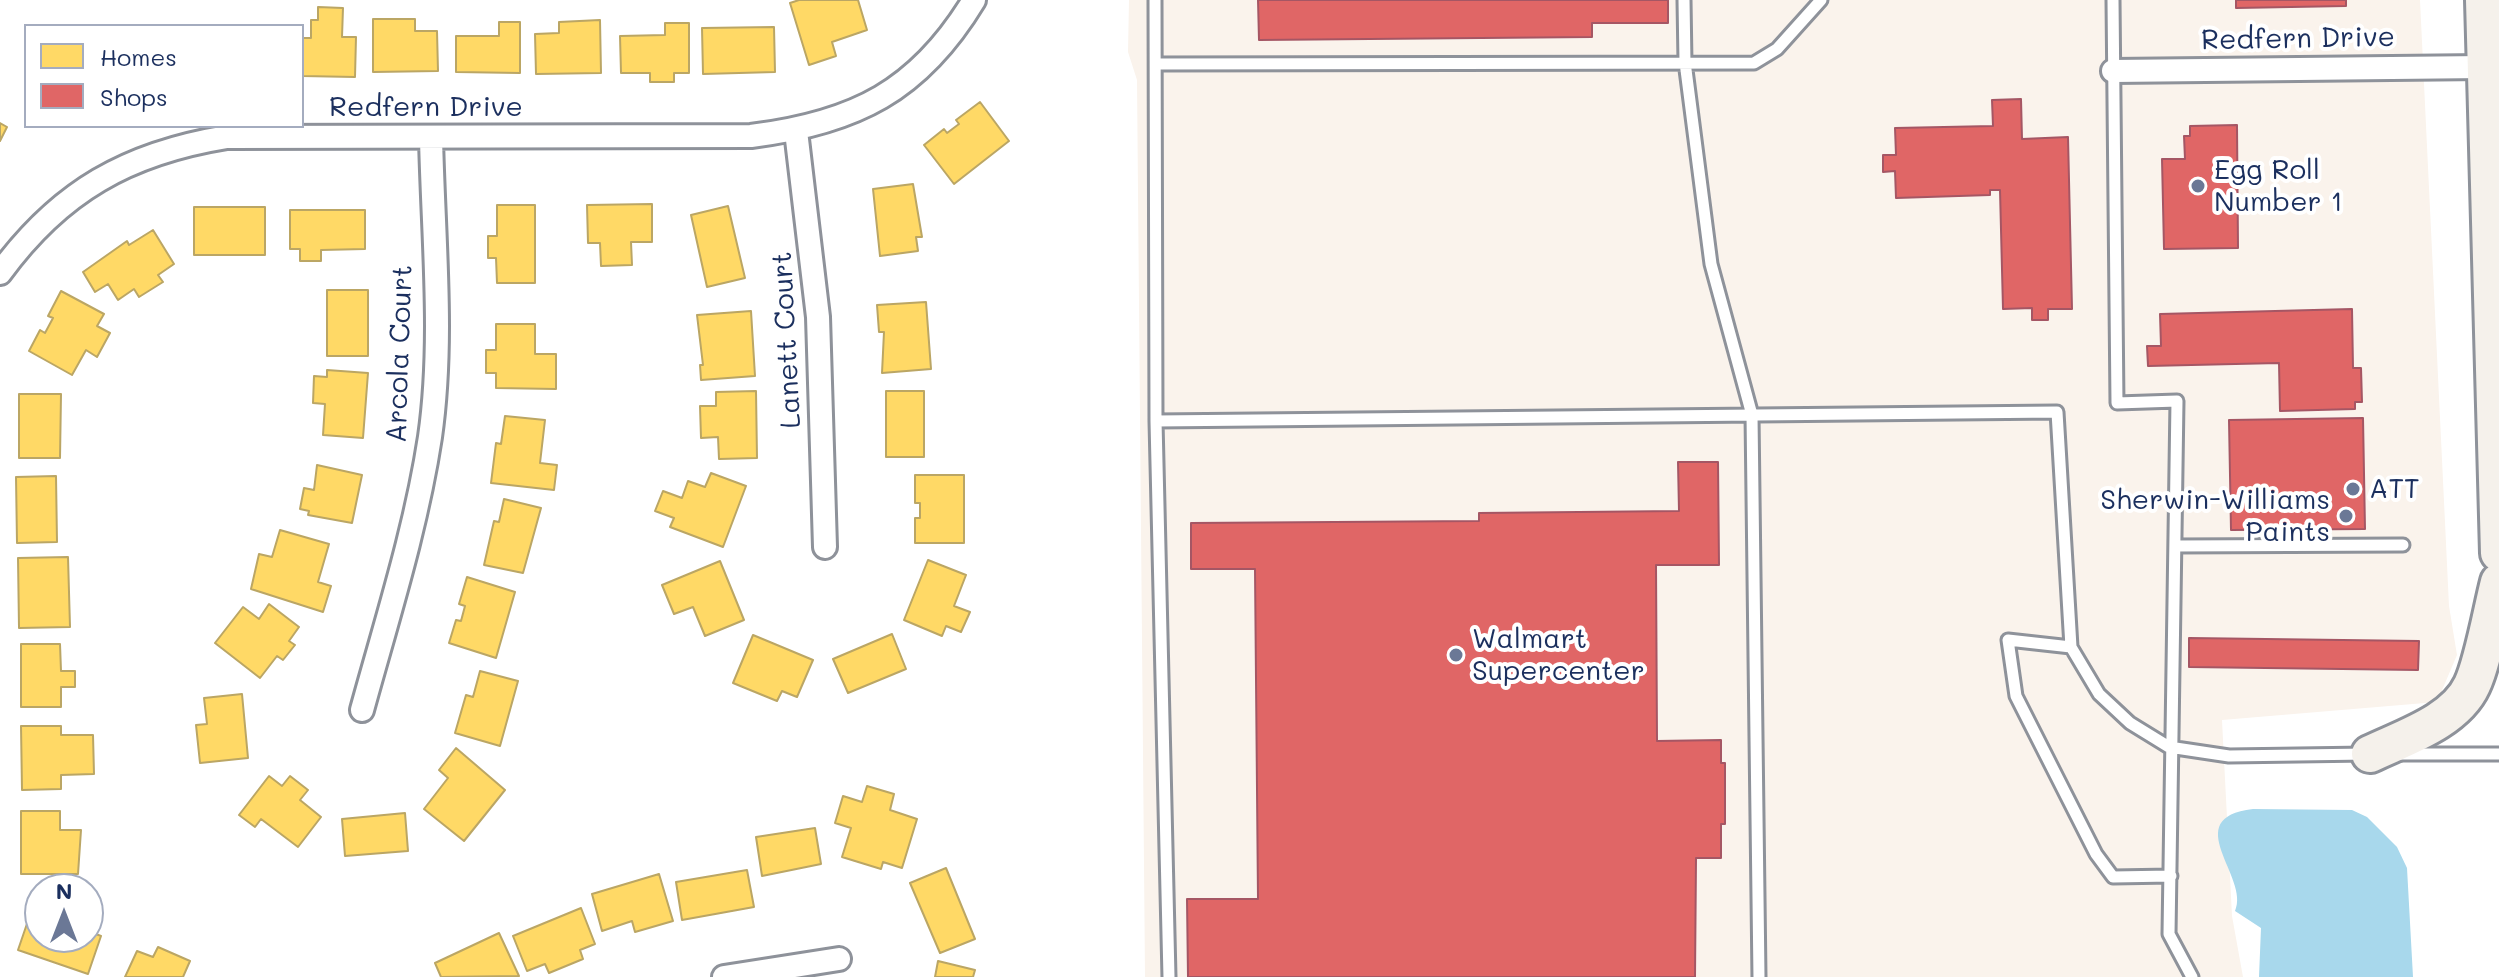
<!DOCTYPE html>
<style>
body{margin:0}
#map{position:relative;width:2499px;height:977px;overflow:hidden;background:#fff;font-family:Mali,sans-serif}
canvas{display:block}
.legend{position:absolute;left:24px;top:24px;width:280px;height:104px;box-sizing:border-box;background:#fff;border:2px solid #a4acbf;margin:0;padding:10px 14px;list-style:none;font-size:24px;color:#1b2f5e}
.legend li{display:flex;align-items:center;gap:16px;height:40px}
.legend b{width:40px;border:2px solid #a4acbf}
.north{position:absolute;left:24px;top:873px;width:80px;height:80px;box-sizing:border-box;background:#fff;border:2px solid #a4acbf;border-radius:50%;rotate:0deg;font-size:22px;font-weight:700;line-height:32px;text-align:center;color:#1b2f5e}
.north::after{content:'';display:block;margin:auto;width:28px;height:36px;background:#6b7896;clip-path:polygon(50% 0,100% 100%,50% 72%,0 100%)}
</style>
<div id="map">
<canvas width="2499" height="977"></canvas>
<ul class="legend">
<li><b style="height:22px;background:#ffd966"></b>Homes</li>
<li><b style="height:22px;background:#e06666"></b>Shops</li>
</ul>
<div class="north">N</div>
</div>
<script>
const g = document.querySelector('canvas').getContext('2d');
g.lineJoin = 'round';
function paint(path, color) { g.fillStyle = color; g.fill(path, 'evenodd'); }
function trace(path, color, width, dash) { g.strokeStyle = color; g.lineWidth = width; g.lineCap = dash ? 'butt' : 'round'; g.setLineDash(dash || []); g.stroke(path); }
function drawText(font, color, halo, rows, align = 'center') {
  g.font = font + ' Mali,sans-serif'; g.lineWidth = 8; g.setLineDash([]); g.textBaseline = 'middle'; g.strokeStyle = halo; g.fillStyle = color; for (const [text, x, y, turn = 0] of rows) {
    g.save(); g.translate(x, y); g.rotate((+turn || 0) * Math.PI / 180); g.textAlign = isNaN(turn) ? turn : align; if (halo) g.strokeText(text, 0, 0); g.fillText(text, 0, 0); g.restore();
  }
}
const built = new Path2D(`
 M1129 0H2420L2449 606 2457 655 2437 702 2222 720 2232 916 2243 977H1145L1137 80 1128 52Z`);
const water = new Path2D(`
 M2253 809 2352 810 2367 817 2397 847 2407 868 2413 977H2259L2261 928 2235 911C2251 878 2177 818 2253 809Z`);
const homes = new Path2D(`
 M799 0H858L867 30 832 42 836 56 809 65 790 3Z
 M318 7 343 8 342 37H356L355 77 302 76V38H311V20H318Z
 M373 19H415V31H437L438 71 373 72Z
 M600 20 601 73 536 74 535 34 559 33V22Z
 M499 22H520V73L456 72V36H499Z
 M665 23H689V73H674V82H650V73H621L620 36 665 35Z
 M774 27 775 72 703 74 702 28Z
 M980 102 1009 141 954 184 924 145 944 129 947 133 959 124 956 120Z
 M0 123 7 127 0 141Z
 M913 184 922 237H916L918 251 880 256 873 189Z
 M652 204V242H631L632 265 601 266 600 243H588L587 205Z
 M497 205H535V283H497L496 258H488V236H497Z
 M728 206 745 278 707 287 691 215Z
 M194 207H265V255H194Z
 M290 210H365V249L321 250V261H300V249H290Z
 M153 230 174 264 158 275 163 282 139 297 134 289 118 300 108 284 95 292 83 272 127 241 129 245Z
 M327 290H368V356H327Z
 M61 291 104 314 97 326 110 333 97 357 86 350 72 375 29 351 40 330 45 333 53 318 48 316Z
 M926 302 931 369 882 373 884 332H879L877 305Z
 M751 311 755 376 701 380 700 365H703L697 315Z
 M496 324H535V354H556V389L496 388V373H486V350H496Z
 M327 370 368 373 363 438 323 435 325 404 313 403 314 376 327 377Z
 M756 391 757 458 719 459 718 437 701 438 700 406H716V392Z
 M886 391H924V457H886Z
 M19 394H61L60 458H19Z
 M505 416 545 420 540 463 557 465 554 490 491 483 496 443 501 444Z
 M317 465 362 475 352 523 308 515 309 511 300 509 304 488 314 490Z
 M711 473 746 486 723 547 670 527 674 518 655 511 663 491 682 498 688 481 705 487Z
 M915 475H964V543H915V518H920V503H915Z
 M56 476 57 542 17 543 16 477Z
 M504 499 541 508 523 573 484 565 494 521 499 522Z
 M280 530 329 544 318 582 331 586 323 612 251 589 259 554 272 557Z
 M68 557 70 627 19 628 18 558Z
 M928 560 966 575 954 606 970 612 961 632 946 626 942 636 904 620Z
 M720 561 744 620 705 636 693 607 674 614 662 585Z
 M467 577 515 592 496 658 449 643 456 620 461 621 465 606 459 604Z
 M269 604 299 627 289 641 295 645 283 660 277 656 260 678 215 643 243 607 259 619Z
 M892 634 906 669 848 693 833 659Z
 M753 635 813 660 797 697 782 691 777 701 733 683Z
 M21 644H60L61 671H75V687H61V707H21Z
 M480 671 518 681 500 746 455 733 466 695 473 697Z
 M242 694 248 758 200 763 196 725 207 724 204 698Z
 M21 726H61V735H93L94 774 61 775V789L22 790Z
 M456 748 505 790 464 841 424 809 448 778 439 770Z
 M269 776 282 786 290 776 308 790 300 800 321 817 298 847 261 819 255 827 239 815Z
 M867 786 894 794 890 810 917 819 902 868 883 862 881 869 842 857 851 828 835 823 843 796 862 802Z
 M21 811H60V830H81L78 874H21Z
 M405 813 408 851 345 856 342 819Z
 M815 828 821 864 762 876 756 837Z
 M946 868 975 939 940 953 910 883Z
 M747 870 754 907 682 920 676 882Z
 M659 874 673 921 635 932 632 921 602 931 592 894Z
 M581 908 595 944 580 950 583 959 549 973 545 964 527 971 513 936Z
 M31 912 40 915V937H88V931L101 936 88 974 18 950Z
 M499 933 519 976 441 977 435 963Z
 M158 947 190 961 183 977H125L137 951 153 957Z
 M938 961 975 970 973 977H935Z`);
const shops = new Path2D(`
 M1258 0H1668V23H1592V37L1259 40Z
 M2236 0H2346V6L2236 8Z
 M2021 99 2022 139 2068 137 2072 309H2048V320H2032V308L2003 309 2000 190H1990V195L1896 198 1895 171 1883 172V155H1896L1895 128 1993 126 1992 100Z
 M2237 125 2238 248 2164 249 2162 159H2185L2184 136H2190V126Z
 M2352 309 2353 368H2361L2362 402H2355V409L2280 411 2279 363 2148 366 2147 346H2161L2160 314Z
 M2363 418 2365 529 2231 530 2229 420Z
 M1678 462H1718L1719 565H1656L1657 741 1721 740V763H1725V824H1721V858H1696L1695 977H1188L1187 899H1258L1255 569H1191V523L1479 521V513L1679 511Z
 M2189 638 2419 641 2418 670 2189 667Z`);
const service = new Path2D(`
 M1155 0 1156 421 2057 412 2071 647 2099 694 2130 723 2169 747 2229 756 2367 754
 M1684 0 1685 62 1711 264 1752 415 1759 977
 M2113 0 2117 403 2177 401 2169 934 2192 977
 M1156 64 1754 63 1777 49 1821 0
 M1156 421 1169 977
 M2176 546 2403 545
 M2071 647 2008 640 2016 696 2096 854 2113 877 2171 876
 M2400 754H2499`);
const minor = new Path2D(`
 M2113 71 2484 67
 M796 131 818 317 825 547
 M0 273C60 191 128 153 227 137L751 136C855 123 919 91 974 0
 M362 710C387 619 416 529 430 437 444 339 433 236 431 137
 M724 977 839 959`);
const primary = new Path2D(`
 M2484 0 2499 553
 M2370 754C2403 738 2455 722 2472 685 2483 662 2492 609 2499 582`);
const markers = [
 [2198,186,8,"#6b7896"],
 [2353,489,8,"#6b7896"],
 [2346,516,8,"#6b7896"],
 [1456,655,8,"#6b7896"]
];
const streetNames = [
 ["Redfern Drive",2298,39,-1],
 ["Redfern Drive",426,107],
 ["Lanett Court",787,340,-93],
 ["Arcola Court",400,354,-88]
];
const poiNames = [
 ["Egg Roll",2214,170],
 ["Number 1",2214,202],
 ["ATT",2369,489],
 ["Sherwin-Williams",2330,500,"right"],
 ["Paints",2330,532,"right"],
 ["Walmart",1472,639],
 ["Supercenter",1472,671]
];
paint(built, '#faf3ec');
paint(water, '#a8d8ec');
paint(homes, '#ffd966');
trace(homes, '#bba664', 2);
paint(shops, '#e06666');
trace(shops, '#a55664', 2);
trace(service, '#8e929a', 17);
trace(minor, '#8e929a', 28);
trace(primary, '#8e929a', 42);
trace(service, '#fff', 11);
trace(minor, '#fff', 22);
trace(primary, '#f5f1eb', 36);
for (const [x, y, r, color] of markers) { const dot = new Path2D(); dot.arc(x, y, r, 0, 2 * Math.PI); g.fillStyle = color; g.fill(dot); trace(dot, '#fff', 3); }
drawText('28px', '#1b2f5e', '#fff', streetNames);
drawText('28px', '#1b2f5e', '#fff', poiNames, 'left');
</script>
